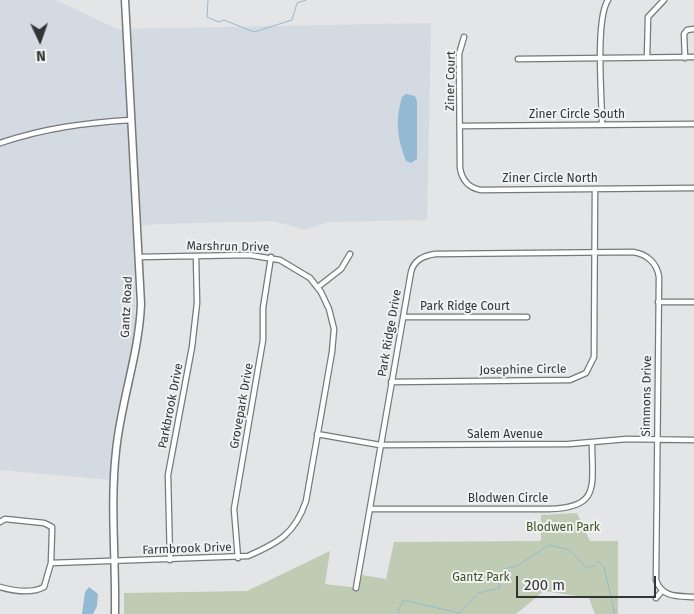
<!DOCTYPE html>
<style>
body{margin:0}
#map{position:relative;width:694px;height:614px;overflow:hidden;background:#e4e5e7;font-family:"Fira Sans",sans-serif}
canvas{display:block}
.north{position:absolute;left:15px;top:15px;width:50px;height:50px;-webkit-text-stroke:4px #f1f2f4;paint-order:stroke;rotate:177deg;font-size:14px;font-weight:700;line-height:20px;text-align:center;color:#333434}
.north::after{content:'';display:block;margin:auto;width:18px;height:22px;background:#333434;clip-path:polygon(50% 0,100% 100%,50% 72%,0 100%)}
.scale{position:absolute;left:516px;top:576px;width:140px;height:22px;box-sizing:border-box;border:2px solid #333434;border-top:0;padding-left:6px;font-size:15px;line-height:18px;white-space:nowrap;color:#333434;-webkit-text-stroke:4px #f1f2f4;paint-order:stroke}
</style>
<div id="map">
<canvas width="694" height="614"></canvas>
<div class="north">N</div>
<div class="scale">200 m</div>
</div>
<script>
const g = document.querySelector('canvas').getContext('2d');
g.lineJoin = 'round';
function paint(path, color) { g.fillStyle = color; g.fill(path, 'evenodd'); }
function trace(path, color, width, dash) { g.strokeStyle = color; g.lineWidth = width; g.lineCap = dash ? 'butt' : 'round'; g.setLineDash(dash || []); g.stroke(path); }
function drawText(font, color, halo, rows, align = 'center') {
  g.font = font + ' "Fira Sans",sans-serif'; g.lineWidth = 4; g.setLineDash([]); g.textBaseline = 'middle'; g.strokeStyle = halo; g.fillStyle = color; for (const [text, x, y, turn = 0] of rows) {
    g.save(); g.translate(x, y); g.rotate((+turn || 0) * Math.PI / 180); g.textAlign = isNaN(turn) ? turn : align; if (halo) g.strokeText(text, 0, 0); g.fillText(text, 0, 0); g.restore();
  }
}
const built = new Path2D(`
 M0 0H56L117 29 431 23 427 220 329 222 305 230 274 221 158 224 133 227 136 261 135 326 110 480 0 470Z`);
const green = new Path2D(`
 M577 513 590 541H618V614H595L589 598 544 591 516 614H124V593L247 591 330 551 325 584 359 588 362 575 386 579 394 542 541 541V515Z`);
const water = new Path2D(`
 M406 94 415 96 417 101V159L411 163 406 161C397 138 395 120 402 97Z
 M89 587 98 594 97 606 93 614H82L85 592Z`);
const stream = new Path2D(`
 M208 0 207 17 219 22 224 20 254 32 292 20 297 3 306 0
 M399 614 398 610 404 600 459 613 478 593 500 588 498 578 504 569 517 566 549 545 570 550 585 567H592L598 561 604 567 615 614`);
const street = new Path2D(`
 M464 37 459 54 460 168C462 180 469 188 481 190L694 188
 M647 58 648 17 664 0
 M685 58 684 34 687 30 694 29
 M518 59 694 57
 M602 125C602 98 595 20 608 0
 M460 126 694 124
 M0 143C45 128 84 123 131 120
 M318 287 341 269 350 254
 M658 302H694
 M403 317H527
 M391 382 570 380 586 373 594 357 595 189
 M317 434 380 445 569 444 627 439 694 440
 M370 509H549C601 508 592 485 592 443
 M0 522 5 519 44 523 52 527V531L51 563 44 587C31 594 14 591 0 587
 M238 558 234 509 263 340V308L271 257
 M170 560 168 475 192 347 197 303 196 256
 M51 563 248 556C278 543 295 534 306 501L332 352 334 329 329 309 321 292 310 278 280 260 249 255 139 257
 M356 588 411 272C414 260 423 256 435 254L633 252C647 254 657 263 659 277L656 580C662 598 678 596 694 597
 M656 598 662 591`);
const secondary = new Path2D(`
 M115 614C116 559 110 505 116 451 121 401 139 354 141 304L125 0`);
const streetNames = [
 ["Ziner Court",451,81,-89],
 ["Ziner Circle South",577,115],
 ["Ziner Circle North",550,179],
 ["Marshrun Drive",228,247,1],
 ["Gantz Road",127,307,-87],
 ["Park Ridge Court",465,307],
 ["Park Ridge Drive",390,333,-80],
 ["Josephine Circle",523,370,-1],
 ["Simmons Drive",647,396,-89],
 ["Parkbrook Drive",171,406,-79],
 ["Grovepark Drive",242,406,-80],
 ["Salem Avenue",505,435],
 ["Blodwen Circle",508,499],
 ["Farmbrook Drive",187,549,-2]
];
const parkNames = [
 ["Blodwen Park",563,528],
 ["Gantz Park",481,578]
];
paint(built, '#d3dae1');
paint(green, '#bfccb3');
paint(water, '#94bad3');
trace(stream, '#94bad3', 1);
trace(street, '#77787a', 7);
trace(secondary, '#77787a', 9);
trace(street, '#fff', 4.5);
trace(secondary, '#fff', 6);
drawText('12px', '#333434', '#f1f2f4', streetNames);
drawText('12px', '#3c5420', '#f1f2f4', parkNames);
</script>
